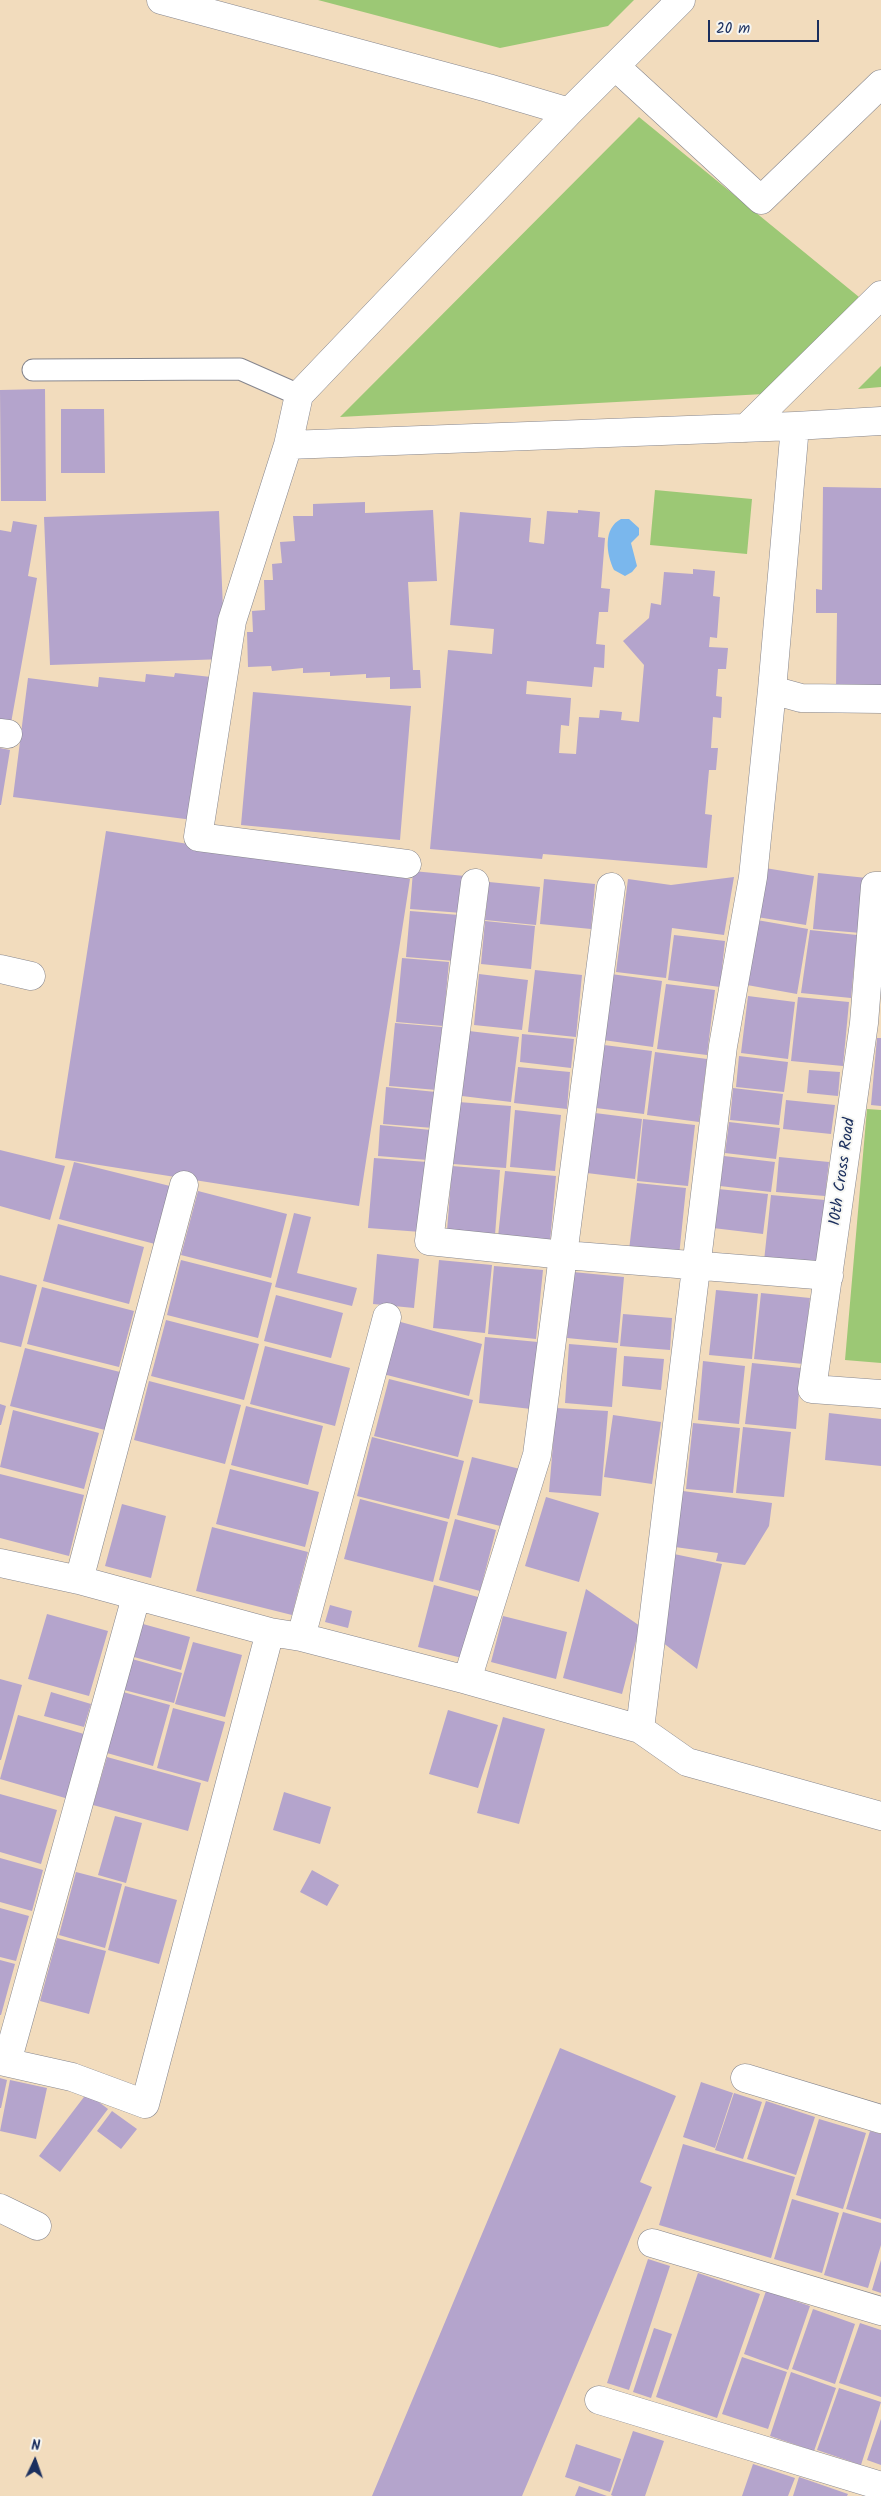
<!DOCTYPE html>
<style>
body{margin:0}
#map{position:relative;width:881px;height:2496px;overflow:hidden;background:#f2dcbd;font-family:Kalam,sans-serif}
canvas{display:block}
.north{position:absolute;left:10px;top:2436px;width:50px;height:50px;-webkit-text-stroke:4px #f6f6f2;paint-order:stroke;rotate:3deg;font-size:14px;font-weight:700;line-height:20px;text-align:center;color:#1b2f5e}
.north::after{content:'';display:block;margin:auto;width:18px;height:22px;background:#1b2f5e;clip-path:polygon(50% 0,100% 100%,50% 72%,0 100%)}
.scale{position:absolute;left:708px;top:20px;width:111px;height:22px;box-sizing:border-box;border:2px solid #1b2f5e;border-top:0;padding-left:6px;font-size:15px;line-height:18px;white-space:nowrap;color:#1b2f5e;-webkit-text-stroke:4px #f6f6f2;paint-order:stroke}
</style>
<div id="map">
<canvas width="881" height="2496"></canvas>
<div class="north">N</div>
<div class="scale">20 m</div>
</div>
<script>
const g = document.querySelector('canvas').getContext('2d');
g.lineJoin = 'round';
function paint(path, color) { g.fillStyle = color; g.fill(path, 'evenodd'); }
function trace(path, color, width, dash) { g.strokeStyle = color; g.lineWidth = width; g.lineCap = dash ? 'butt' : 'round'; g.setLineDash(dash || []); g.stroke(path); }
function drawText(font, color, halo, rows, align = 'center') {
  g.font = font + ' Kalam,sans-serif'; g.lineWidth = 4; g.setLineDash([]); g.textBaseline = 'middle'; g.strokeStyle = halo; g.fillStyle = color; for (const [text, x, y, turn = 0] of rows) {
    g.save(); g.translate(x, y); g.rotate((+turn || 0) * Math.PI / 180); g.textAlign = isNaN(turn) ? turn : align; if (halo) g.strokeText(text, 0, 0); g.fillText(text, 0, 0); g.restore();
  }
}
const green = new Path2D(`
 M318 0H634L608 26 500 48Z
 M639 117 859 297 764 394 340 417Z
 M881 366V387L858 389Z
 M655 490 752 499 747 554 650 545Z
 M867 1109 881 1110V1363L845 1360Z`);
const water = new Path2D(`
 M621 519H629L639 528V535L631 543 637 566 632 572 625 576 614 570C606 554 603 528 621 519Z`);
const building = new Path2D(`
 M45 389 46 501H1L0 390Z
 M61 409H104L105 473H61Z
 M823 487 881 488V689L836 688 837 613H816V589L822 590Z
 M365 502V513L433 510 437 581 408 582 413 670H420L421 688 390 689V677L366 678V674L330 676V672L303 673V668L272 671 271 666 248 667 247 632H253L252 611 265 610 264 580H273L272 564 282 563 280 542 295 541 293 516H313V504Z
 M578 510 600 512 598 537 605 538 601 588 610 589 608 612H599L596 644 605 645 604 668 594 667 592 687 527 681 526 694 571 698 569 726 561 725 559 753 576 754 579 717 599 718 600 710 622 712 621 720 639 722 644 665 623 641 649 618 651 603 661 605 664 572 693 574V569L715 571 713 596 720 597 717 638 710 637 709 647 728 648 726 669H718L716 696 722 697 721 718 713 717 711 748H718L716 770H709L705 814 712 815 707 868 543 854 542 859 430 849 448 650 492 654 494 629 450 625 460 512 531 518 529 542 544 544 547 511 578 513Z
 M219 511 225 659 50 665 44 517Z
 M13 521 37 525 28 576 37 578 11 723 0 721V530L11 532Z
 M175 673 211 677 193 820 13 797 28 678 98 687 99 677 145 682 146 674 174 677Z
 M253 692 411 706 400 840 241 825Z
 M0 748 10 750 1 805H0Z
 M106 831 410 879 359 1206 55 1158Z
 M765 868 814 876 806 925 757 917Z
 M413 871 465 876 462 913 410 909Z
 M818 873 867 878 861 933 813 929Z
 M734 877 724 935 672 928 666 978 616 972 628 879 671 885Z
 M544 879 595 884 591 929 540 924Z
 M489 882 540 887 536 925 485 920Z
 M410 911 459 915 455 961 406 957Z
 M757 920 808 929 797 994 747 985Z
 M485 921 535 926 531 969 481 964Z
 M810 930 857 935 851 998 801 993Z
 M674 935 725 941 720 987 668 980Z
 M402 958 449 962 443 1026 396 1022Z
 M535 970 582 975 576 1037 528 1032Z
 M479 974 528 980 522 1030 474 1025Z
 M611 974 662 981 653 1047 603 1040Z
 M666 984 715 990 707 1055 657 1049Z
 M748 996 795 1002 788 1059 741 1053Z
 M798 997 849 1002 843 1066 791 1061Z
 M395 1023 442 1027 437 1090 389 1086Z
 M469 1031 519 1037 511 1102 462 1096Z
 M522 1034 574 1039 571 1068 520 1062Z
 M877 1038H881V1106L871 1105Z
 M604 1045 652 1051 644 1114 596 1108Z
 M655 1052 707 1059 699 1122 647 1115Z
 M739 1056 788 1062 784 1092 736 1087Z
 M518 1067 570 1072 567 1109 514 1103Z
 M809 1070 840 1072 838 1096 807 1093Z
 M386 1087 436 1092 433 1128 383 1124Z
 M733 1088 783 1094 779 1125 730 1120Z
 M786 1100 835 1105 831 1134 783 1129Z
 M458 1102 511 1106 506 1168 453 1164Z
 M515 1110 561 1115 555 1171 510 1167Z
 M595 1113 642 1119 635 1179 587 1173Z
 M643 1119 695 1125 688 1186 637 1181Z
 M729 1122 780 1128 776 1159 725 1153Z
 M380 1125 431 1130 428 1160 378 1156Z
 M0 1150 65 1166 50 1220 0 1206Z
 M724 1156 775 1162 771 1192 720 1186Z
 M779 1157 829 1162 825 1196 776 1192Z
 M374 1158 427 1162 421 1232 368 1228Z
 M74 1162 170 1186 155 1244 59 1219Z
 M452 1166 500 1170 495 1235 447 1231Z
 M505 1171 556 1176 550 1242 498 1237Z
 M637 1183 686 1188 679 1256 629 1250Z
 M718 1189 768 1194 763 1234 713 1228Z
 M198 1191 287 1214 271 1278 181 1255Z
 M771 1195 825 1200 818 1267 764 1261Z
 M294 1213 311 1217 297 1273 357 1288 352 1306 275 1287Z
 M58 1224 144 1247 129 1304 43 1281Z
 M377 1254 419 1259 414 1308 373 1304Z
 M181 1260 272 1283 258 1338 167 1315Z
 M439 1260 492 1265 485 1333 433 1328Z
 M494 1266 543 1270 536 1339 488 1334Z
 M573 1272 624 1277 618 1343 567 1338Z
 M0 1275 37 1285 21 1347 0 1342Z
 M42 1287 134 1311 119 1367 27 1344Z
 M716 1290 758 1294 752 1359 709 1355Z
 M761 1293 810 1298 803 1364 754 1359Z
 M276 1295 343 1313 331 1358 264 1341Z
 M623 1314 672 1318 670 1350 620 1346Z
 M166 1320 259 1344 244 1400 151 1376Z
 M397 1321 482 1344 469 1396 383 1374Z
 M485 1337 538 1342 531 1409 479 1403Z
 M569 1344 617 1348 612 1407 565 1403Z
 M265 1346 350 1368 335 1426 250 1404Z
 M25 1348 120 1372 105 1430 10 1406Z
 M624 1356 664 1359 661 1390 622 1386Z
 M703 1361 745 1366 739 1424 698 1420Z
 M752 1363 801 1368 796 1429 745 1424Z
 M389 1379 473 1400 458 1457 374 1436Z
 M149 1381 241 1405 225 1464 134 1440Z
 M0 1404 6 1406 1 1425H0Z
 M246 1406 323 1426 308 1485 231 1465Z
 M556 1408 608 1411 601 1496 549 1492Z
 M13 1410 99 1433 84 1489 0 1467Z
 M829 1413 881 1419V1466L825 1460Z
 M613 1415 661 1422 652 1484 604 1477Z
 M693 1423 740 1428 733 1493 686 1489Z
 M743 1427 791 1432 784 1497 736 1493Z
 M372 1437 464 1461 449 1519 357 1496Z
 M472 1457 524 1470 508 1528 457 1515Z
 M230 1469 319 1492 305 1547 216 1524Z
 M0 1474 84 1495 69 1556 0 1538Z
 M683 1491 772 1503 769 1526 745 1565 716 1561 718 1553 675 1547Z
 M546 1497 599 1513 579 1582 525 1566Z
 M360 1499 448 1522 433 1582 344 1559Z
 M122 1504 166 1516 151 1578 105 1566Z
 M455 1519 496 1530 480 1591 439 1580Z
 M212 1527 308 1552 292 1615 196 1591Z
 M674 1554 722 1564 697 1669 662 1642Z
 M434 1585 478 1597 462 1658 418 1647Z
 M586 1589 640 1626 622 1694 563 1678Z
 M330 1605 352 1611 348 1628 325 1622Z
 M47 1614 108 1631 89 1696 28 1679Z
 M503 1616 567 1632 556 1679 491 1662Z
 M143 1624 190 1637 181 1670 134 1657Z
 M193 1642 242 1655 225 1717 175 1704Z
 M132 1659 182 1673 174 1703 124 1690Z
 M0 1679 22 1685 1 1760H0Z
 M51 1692 91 1704 84 1727 44 1716Z
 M123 1692 170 1705 153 1766 107 1753Z
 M173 1708 225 1722 208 1782 157 1768Z
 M448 1710 498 1725 478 1788 429 1774Z
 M18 1715 91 1736 72 1800 0 1779Z
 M503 1717 545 1729 519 1824 477 1813Z
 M107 1757 201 1783 188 1831 93 1805Z
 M284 1792 331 1807 320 1844 273 1830Z
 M0 1794 57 1810 41 1864 0 1852Z
 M115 1816 142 1823 126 1883 98 1875Z
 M0 1858 43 1870 32 1911 0 1902Z
 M312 1870 339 1885 327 1906 300 1892Z
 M76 1872 122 1884 105 1948 59 1935Z
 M125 1886 177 1900 159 1964 108 1950Z
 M0 1908 29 1916 16 1961 0 1957Z
 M57 1938 106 1951 89 2014 40 2001Z
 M0 1960 15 1964 1 2015H0Z
 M560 2048 676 2096 640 2182 652 2187 522 2496H372Z
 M0 2078 7 2080 1 2108H0Z
 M10 2080 47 2088 36 2139 0 2131Z
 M701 2082 733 2093 715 2148 683 2137Z
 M87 2093 108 2109 60 2172 39 2156Z
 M734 2093 762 2102 743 2159 715 2150Z
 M766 2101 815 2117 796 2175 747 2159Z
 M112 2111 137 2129 121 2149 97 2131Z
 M819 2119 866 2133 843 2209 796 2195Z
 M870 2131 881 2134V2219L846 2209Z
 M683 2144 795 2177 771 2258 659 2225Z
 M792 2199 839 2213 822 2273 774 2259Z
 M843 2212 881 2223V2245L868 2288 824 2275Z
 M648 2259 670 2266 629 2390 607 2383Z
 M881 2260V2293L872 2290Z
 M698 2273 760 2294 717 2418 656 2397Z
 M766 2291 810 2306 788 2370 744 2354Z
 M813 2309 855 2324 835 2384 792 2369Z
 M860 2323 881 2330V2397L839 2383Z
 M654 2328 672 2334 651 2398 633 2392Z
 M742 2357 787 2372 768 2429 722 2414Z
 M791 2372 836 2388 814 2451 770 2436Z
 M839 2388 881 2402 861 2465 817 2450Z
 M881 2419V2465L867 2460Z
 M633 2431 664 2441 645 2496H613L611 2495Z
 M576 2444 621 2459 610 2492 565 2477Z
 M753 2464 795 2478 788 2496H742Z
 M799 2477 848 2494 847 2496H793Z
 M579 2486 607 2496H575Z`);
const lane = new Path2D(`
 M33 370 240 369 299 395`);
const street = new Path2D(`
 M161 0 488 88 569 112
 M681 0 569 112 299 395 288 445 795 426 881 421
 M615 66 761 200 881 84
 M746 428 881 295
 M288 445 232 621 198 837 407 864
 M772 690 801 698 881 699
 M0 733 8 734
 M475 883 429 1241 564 1255 829 1276
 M881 886H875L864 1023 812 1389 881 1394
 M0 969 31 976
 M0 1563 79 1580 270 1632 301 1637 467 1680 640 1729 687 1762 881 1816
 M79 1580 184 1185
 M301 1637 387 1317
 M467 1680 537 1455 611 887
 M640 1729 723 1046 753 877 772 690 795 426
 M0 2061 72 2077 145 2104 270 1632
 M7 2062 136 1597
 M745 2078 881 2119
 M0 2208 37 2226
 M652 2243 881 2311
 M599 2400 881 2486`);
const streetNames = [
 ["10th Cross Road",844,1172,-82]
];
paint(green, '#9cc875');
paint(water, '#7ab7ed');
paint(building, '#b4a4cc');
trace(lane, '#86868e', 23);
trace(street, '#86868e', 29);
trace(lane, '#fff', 21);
trace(street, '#fff', 28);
drawText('16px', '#1b2f5e', '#f6f6f2', streetNames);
</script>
